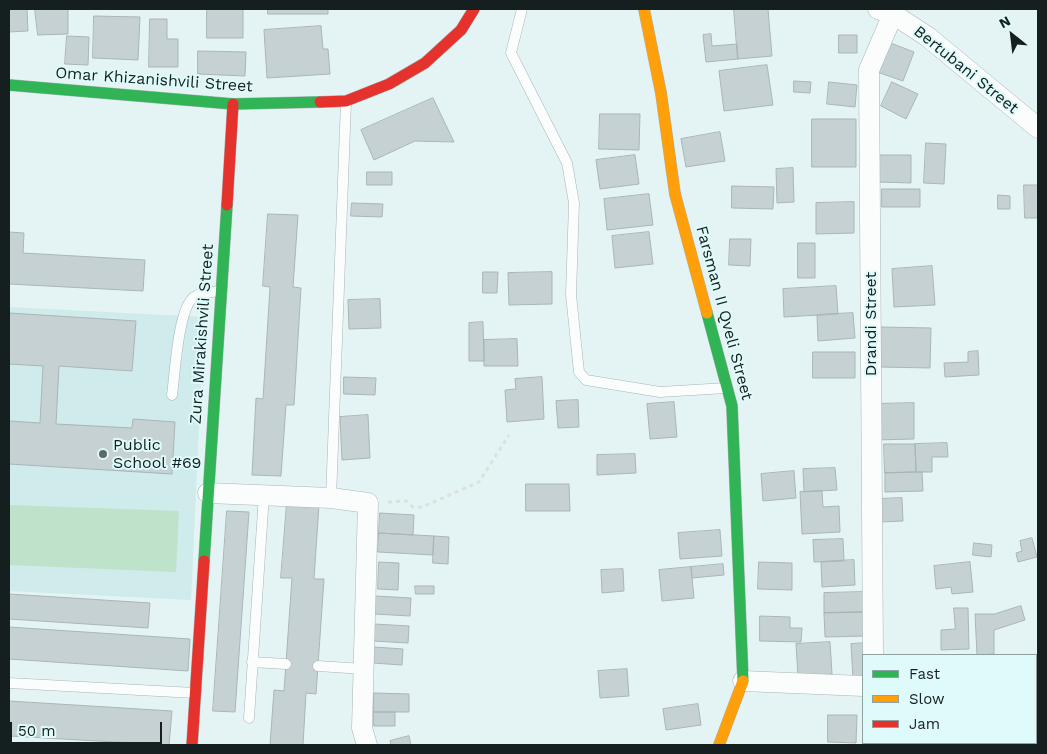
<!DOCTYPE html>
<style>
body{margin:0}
#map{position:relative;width:1047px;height:754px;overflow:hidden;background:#e4f4f4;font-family:"Work Sans",sans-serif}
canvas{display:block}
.frame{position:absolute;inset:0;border:10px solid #151f1f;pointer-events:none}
.legend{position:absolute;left:862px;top:654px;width:175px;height:90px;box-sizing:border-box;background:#defafa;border:1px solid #8ea2a2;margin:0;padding:6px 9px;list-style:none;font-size:15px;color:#151f1f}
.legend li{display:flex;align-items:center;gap:10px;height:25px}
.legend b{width:25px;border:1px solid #8ea2a2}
.north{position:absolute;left:987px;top:10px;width:50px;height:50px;-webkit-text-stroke:4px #defafa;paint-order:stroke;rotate:331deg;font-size:14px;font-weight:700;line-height:20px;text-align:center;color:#151f1f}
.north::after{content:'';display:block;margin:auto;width:18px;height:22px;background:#151f1f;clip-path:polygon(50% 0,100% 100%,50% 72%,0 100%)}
.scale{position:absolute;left:10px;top:722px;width:152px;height:22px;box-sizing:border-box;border:2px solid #151f1f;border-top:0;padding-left:6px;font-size:15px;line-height:18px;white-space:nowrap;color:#151f1f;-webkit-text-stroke:4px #defafa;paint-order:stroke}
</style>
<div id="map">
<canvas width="1047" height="754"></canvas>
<div class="frame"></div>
<ul class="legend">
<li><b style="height:6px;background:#30b455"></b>Fast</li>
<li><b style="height:6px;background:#ff9f0a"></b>Slow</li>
<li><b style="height:6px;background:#e5322d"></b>Jam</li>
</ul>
<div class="north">N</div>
<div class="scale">50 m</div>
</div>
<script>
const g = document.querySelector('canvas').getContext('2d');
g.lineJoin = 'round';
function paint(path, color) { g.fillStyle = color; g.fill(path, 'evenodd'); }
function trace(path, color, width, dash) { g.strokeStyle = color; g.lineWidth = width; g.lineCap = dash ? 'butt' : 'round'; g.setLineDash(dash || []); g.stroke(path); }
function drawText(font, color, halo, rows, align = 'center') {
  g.font = font + ' "Work Sans",sans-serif'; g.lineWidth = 4; g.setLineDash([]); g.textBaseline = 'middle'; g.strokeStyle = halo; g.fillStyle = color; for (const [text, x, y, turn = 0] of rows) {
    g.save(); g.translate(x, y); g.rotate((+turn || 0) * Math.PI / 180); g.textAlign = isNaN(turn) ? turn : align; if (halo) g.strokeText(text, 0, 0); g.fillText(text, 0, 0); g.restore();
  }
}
const built = new Path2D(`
 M9 307 204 317 191 600 9 591Z`);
const forest = new Path2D(`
 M9 505 179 511 176 572 9 565Z`);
const building = new Path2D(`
 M9 9H27L28 31 9 32Z
 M35 9H68V34L38 35Z
 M207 9H243V38H207Z
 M268 9H328V14H268Z
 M734 9H768L772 56 738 59Z
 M94 16 140 17 138 60 93 58Z
 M150 19H167V39H178V67H149Z
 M321 26 323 49H328L330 74 267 78 264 30Z
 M711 34 712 46 737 44 738 59 706 62 703 35Z
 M839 35H857V53H839Z
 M67 36 89 37 88 65 65 64Z
 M888 42 914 52 903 81 877 72Z
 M198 51 246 52 245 76 198 74Z
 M767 65 773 105 724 111 719 71Z
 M794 81 811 82 810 93 794 92Z
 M829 82 857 85 855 107 827 104Z
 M892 82 918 94 906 119 881 106Z
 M433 98 454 142 415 141 374 160 361 130Z
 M600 114H640L639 150 599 149Z
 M812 119H856V167H812Z
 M720 132 725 161 686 167 681 139Z
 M926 143 946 144 944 184 924 183Z
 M635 155 639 184 600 189 596 160Z
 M878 155H911V183L878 182Z
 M793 168 794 202 777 203 776 169Z
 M367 172H392V185H367Z
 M1024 185H1038V218H1025Z
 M732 186 774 187 773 209 732 208Z
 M882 189H920V207H882Z
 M649 194 653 225 607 230 604 199Z
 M998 195 1010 196V209H998Z
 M854 202V233L816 234V203Z
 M352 203 383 204 382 217 351 216Z
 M268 214 298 215 293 287 301 288 294 405H286L281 476 252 475 256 398 263 399 270 287 263 286Z
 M9 232 24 233 23 253 145 260 143 291 9 284Z
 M649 232 653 264 615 268 612 236Z
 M730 239H751L750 266 729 265Z
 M798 243H815V278H798Z
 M932 266 935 305 894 307 892 269Z
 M483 272H498L497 293H483Z
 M552 272V304L509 305 508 273Z
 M836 286 838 314 784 317 783 289Z
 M380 299 381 328 349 329 348 300Z
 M9 313 136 321 132 371 59 366 56 424 132 428 133 419 175 422 172 474 9 464V421L40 423 43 366 9 364Z
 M853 313 855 338 818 341 817 315Z
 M483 322 484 361H469V323Z
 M881 327 931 328 930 368 880 367Z
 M517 339 518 366H484V340Z
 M978 351 979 375 945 377 944 363 968 362V352Z
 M813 352H855V378H813Z
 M344 377 376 378 375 395 344 394Z
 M542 377 544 419 507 422 505 390 516 389 515 379Z
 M578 400 579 427 558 428 556 401Z
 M674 402 677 437 650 439 647 404Z
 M914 403V439L875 440 874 404Z
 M368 415 370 458 342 460 340 417Z
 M947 443 948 457H932V472H916L915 444Z
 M884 444H915L916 472 885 473Z
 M635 454 636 473 597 475V455Z
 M835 468 837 490 804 492 803 469Z
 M794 471 796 498 763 501 761 474Z
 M916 472H922L923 491 885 492V473Z
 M526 484H569L570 511H526Z
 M822 491 823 507 839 506 840 532 802 534 800 492Z
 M902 498 903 521 880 522 879 499Z
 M287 503 319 505 314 579H324L316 694 306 693 303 745H270L274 690 284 691 292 578H281Z
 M227 511 249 512 235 712 213 711Z
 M380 513 414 515 413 535 379 533Z
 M720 530 722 556 680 559 678 533Z
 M379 533 434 536 433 555 378 552Z
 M434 536 449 537 448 564 433 563Z
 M1032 538 1037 557 1018 562 1016 553 1022 551 1020 541Z
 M843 539 844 561 814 562 813 540Z
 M974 543 992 545 991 557 973 555Z
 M854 560 855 585 822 587 821 562Z
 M379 562 399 563 398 590 378 589Z
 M759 562 792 563V590L758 589Z
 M970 562 973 592 952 594 951 587 936 589 934 566Z
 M723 564 724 575 692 578 691 567Z
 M691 567 694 598 662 601 659 570Z
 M623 569 624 591 602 593 601 570Z
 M415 586H434V594H416Z
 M863 592 864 612 824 613V593Z
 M9 594 150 603 148 628 9 619Z
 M376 596 411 598 410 616 374 614Z
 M1021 606 1025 620 994 630V654L977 655 975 614H994Z
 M954 608H968L969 649 941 650V630L955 629Z
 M864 612 865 636 825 637 824 613Z
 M760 616 790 617V628H802L801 642 760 641Z
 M374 624 409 626 408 643 373 641Z
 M9 627 190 639 188 671 9 659Z
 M830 642 832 674 798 676 796 644Z
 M866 643 863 655V679H853L851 644Z
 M374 647 403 649 402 665 373 663Z
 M627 669 629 696 600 698 598 671Z
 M374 693 409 694V712H374Z
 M9 701 172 711 169 745 9 736Z
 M698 704 701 725 666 730 663 709Z
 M374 712H395V726H374Z
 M828 715H857L856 743 828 742Z
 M409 736 411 745H391L390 741Z
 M883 743H911V745H883Z`);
const path = new Path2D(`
 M388 502 406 501 413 507H422L479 482 509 435`);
const lane = new Path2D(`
 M522 9 511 53 567 163 574 203 571 295 579 372 586 380 660 392 726 388
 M172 395C175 374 178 308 194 297 202 292 211 292 220 291
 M331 498 346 102
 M252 662 286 664
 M318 666 364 669
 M9 683 195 693
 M249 718 264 495`);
const street = new Path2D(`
 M878 9 893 14 928 37 1038 128
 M208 493 331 498 368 503 362 728 367 745
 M873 655 869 70 893 14
 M743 681 863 686
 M873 745V743`);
const fast = new Path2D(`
 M9 85 233 104 320 102
 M707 313 732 406 743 681
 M204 561 227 205`);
const slow = new Path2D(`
 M644 9 661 93 675 194 707 313
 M719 745 743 681`);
const jam = new Path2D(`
 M320 102 346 101 389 84 425 63 461 30 474 9
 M227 205 233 104
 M192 745 204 561`);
const markers = [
 [103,454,5,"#5d6a6a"]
];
const streetNames = [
 ["Bertubani Street",966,70,39],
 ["Omar Khizanishvili Street",154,80,4],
 ["Farsman II Qveli Street",724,313,75],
 ["Drandi Street",871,324,-90],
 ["Zura Mirakishvili Street",202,334,-86]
];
const poiNames = [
 ["Public",113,445],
 ["School #69",113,463]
];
paint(built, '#cfebeb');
paint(forest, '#bfe2cb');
paint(building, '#c5d1d3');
trace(building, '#aab5b6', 1);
trace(lane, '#a8b4b4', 11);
trace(street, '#a8b4b4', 21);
trace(fast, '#a8b4b4', 12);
trace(slow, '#a8b4b4', 12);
trace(jam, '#a8b4b4', 12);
trace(path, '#dce0e0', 3, [4, 4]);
trace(lane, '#fbfdfd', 10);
trace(street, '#fbfdfd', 20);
trace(fast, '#30b455', 11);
trace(slow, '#ff9f0a', 11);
trace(jam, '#e5322d', 11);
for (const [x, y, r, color] of markers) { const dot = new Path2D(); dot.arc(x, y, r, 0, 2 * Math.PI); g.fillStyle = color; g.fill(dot); trace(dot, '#defafa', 2); }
drawText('16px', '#151f1f', '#defafa', streetNames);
drawText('16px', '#151f1f', '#defafa', poiNames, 'left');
</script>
